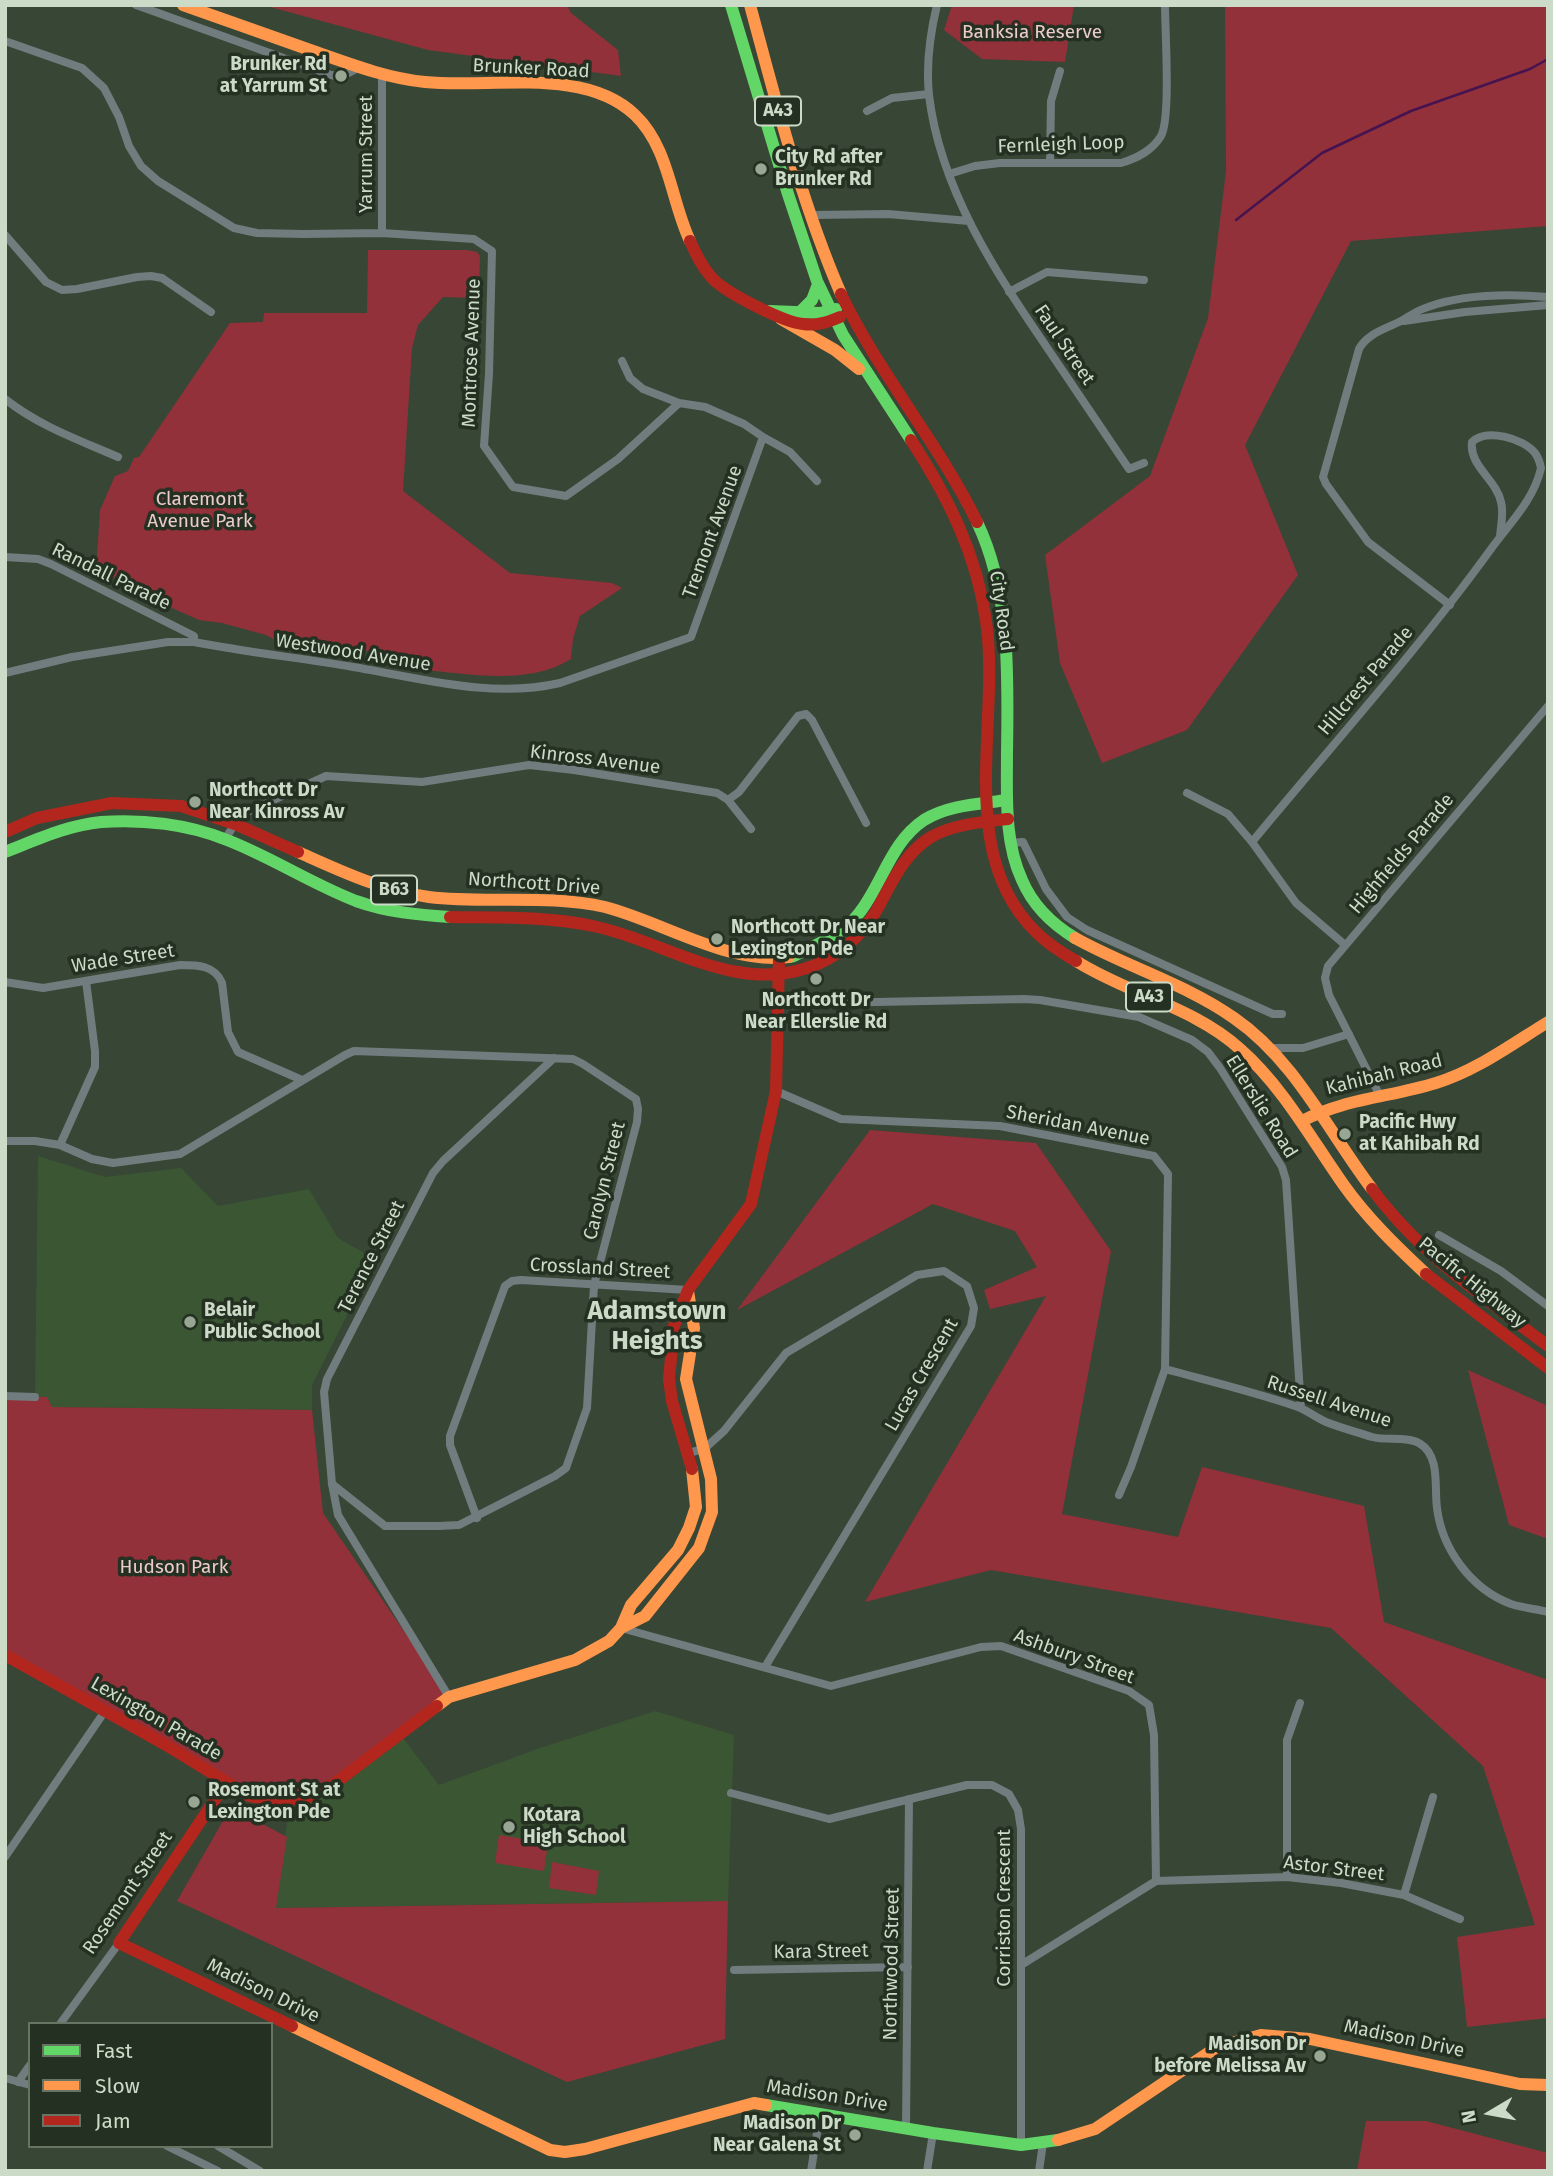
<!DOCTYPE html>
<style>
body{margin:0}
#map{position:relative;width:1553px;height:2176px;overflow:hidden;background:#384635;font-family:"Fira Sans",sans-serif}
canvas{display:block}
.frame{position:absolute;inset:0;border:7px solid #cbdbc7;pointer-events:none}
.legend{position:absolute;left:28px;top:2022px;width:245px;height:126px;box-sizing:border-box;background:#243021;border:2px solid #677463;margin:0;padding:9px 12px;list-style:none;font-size:21px;color:#cbdbc7}
.legend li{display:flex;align-items:center;gap:14px;height:35px}
.legend b{width:35px;border:2px solid #677463}
.north{position:absolute;left:1455px;top:2078px;width:70px;height:70px;-webkit-text-stroke:5px #243021;paint-order:stroke;rotate:260deg;font-size:19px;font-weight:700;line-height:28px;text-align:center;color:#cbdbc7}
.north::after{content:'';display:block;margin:auto;width:24px;height:32px;background:#cbdbc7;clip-path:polygon(50% 0,100% 100%,50% 72%,0 100%)}
</style>
<div id="map">
<canvas width="1553" height="2176"></canvas>
<div class="frame"></div>
<ul class="legend">
<li><b style="height:9px;background:#63d668"></b>Fast</li>
<li><b style="height:9px;background:#ff974d"></b>Slow</li>
<li><b style="height:9px;background:#b3261e"></b>Jam</li>
</ul>
<div class="north">N</div>
</div>
<script>
const g = document.querySelector('canvas').getContext('2d');
g.lineJoin = 'round';
function paint(path, color) { g.fillStyle = color; g.fill(path, 'evenodd'); }
function trace(path, color, width, dash) { g.strokeStyle = color; g.lineWidth = width; g.lineCap = dash ? 'butt' : 'round'; g.setLineDash(dash || []); g.stroke(path); }
function drawText(font, color, halo, rows, align = 'center') {
  g.font = font + ' "Fira Sans",sans-serif'; g.lineWidth = 7; g.setLineDash([]); g.textBaseline = 'middle'; g.strokeStyle = halo; g.fillStyle = color; for (const [text, x, y, turn = 0] of rows) {
    g.save(); g.translate(x, y); g.rotate((+turn || 0) * Math.PI / 180); g.textAlign = isNaN(turn) ? turn : align; if (halo) g.strokeText(text, 0, 0); g.fillText(text, 0, 0); g.restore();
  }
}
const built = new Path2D(`
 M38 1156 105 1177 181 1168 218 1206 309 1189 338 1238 375 1259 312 1385V1410L52 1407 47 1397H35Z
 M655 1711 734 1735 728 1901 276 1908 290 1799 400 1734 439 1785 537 1749Z`);
const green = new Path2D(`
 M263 5H567L571 13 618 50 621 76 428 50Z
 M952 5H1074L1065 62 982 59 944 30Z
 M1225 5H1548V226L1351 241 1245 445 1298 575 1187 730 1102 763 1060 663 1045 555 1150 476 1208 318 1226 171Z
 M368 250H467L477 252 480 256 479 298 443 297 418 325 412 348 403 491 510 573 612 583 622 588 580 616 573 639 571 659C526 687 465 673 415 669L401 665 385 655 371 651 355 650 335 642 321 643 306 647 284 645 266 635 222 623 199 620 125 587 120 584 117 578 96 572 100 510 115 476 128 471 134 458 139 457 230 323 263 322 264 313H367Z
 M870 1130 1036 1143 1111 1251 1062 1514 1178 1537 1202 1467 1364 1506 1384 1622 1548 1680V2018L1467 2027 1457 1937 1535 1925 1483 1766 1331 1628 991 1570 865 1602 1046 1296 990 1309 984 1290 1037 1267 1015 1231 933 1204 737 1310Z
 M1468 1370 1548 1406V1539L1509 1525Z
 M5 1396 47 1397 52 1407 312 1410 323 1513 449 1697 309 1797 249 1796 5 1655Z
 M231 1807 287 1837 276 1908 728 1901 725 2039 567 2082 177 1901Z
 M499 1835 548 1843 544 1871 495 1863Z
 M552 1862 599 1871 596 1895 549 1888Z
 M1366 2121H1426L1548 2153V2171H1357Z`);
const stream = new Path2D(`
 M1236 220 1322 153 1411 111 1530 69 1548 59`);
const street = new Path2D(`
 M136 5 331 75 341 77 360 67
 M937 5C930 34 926 66 929 95 940 189 996 273 1048 349 1075 389 1102 429 1129 469L1144 463
 M5 41 82 68 104 88 119 117 129 146 141 166 158 181 234 228 257 233 303 234 382 233 474 239 492 251 489 374 484 446 513 487 566 496 618 459 679 403
 M867 111 892 98 929 94
 M1050 163 1051 101 1060 71
 M949 174 975 166 1000 163H1121C1137 158 1152 151 1161 136 1171 118 1165 31 1165 5
 M812 215 888 214 969 221
 M382 233V75
 M5 235 46 282 62 290 77 289 137 277 151 276 162 278 211 312
 M1009 292 1047 272 1144 280
 M1404 321 1465 312 1548 305
 M622 361 630 378 643 389 679 403 705 407 744 424 763 437 790 452 817 481
 M5 399C39 426 79 440 118 457
 M5 557 38 559 51 564 194 636V642
 M1450 605 1368 542 1326 484 1323 477 1325 470 1359 349C1367 334 1385 329 1399 322 1409 317 1417 310 1428 307 1464 294 1510 294 1548 297
 M5 673 72 657 168 642H194C246 652 300 658 353 667 421 678 491 699 560 683L691 637 763 437
 M1187 793 1228 814 1252 842 1296 903 1344 944
 M728 800 739 792 798 716 806 714 812 720 866 823
 M225 839 235 824 245 813 326 776 422 782 529 765 574 770 717 793 728 800 751 829
 M1252 842C1332 745 1417 651 1491 549 1509 524 1534 500 1541 468 1540 463 1538 457 1535 453 1523 438 1486 428 1472 442 1469 466 1496 479 1501 502 1504 512 1501 525 1500 536
 M1010 843 1023 842 1046 889 1067 917 1087 930 1273 1014H1282
 M5 982 43 988 180 965C197 965 215 965 222 983L228 1032 238 1052 302 1080
 M778 1004 1024 999 1040 1000 1139 1017 1192 1040 1208 1052 1220 1068 1282 1167 1286 1180 1301 1408
 M1271 1048H1303L1349 1034
 M776 1091 841 1119 1000 1126 1154 1156 1168 1174 1165 1369 1131 1467 1119 1495
 M1381 1098 1329 995 1325 978 1328 966 1548 706
 M5 1141H35L60 1145 92 1159 113 1163 180 1154 345 1055 354 1051 573 1059 583 1064 636 1099 638 1109 637 1122 594 1285 587 1408 566 1468 555 1476 459 1525 439 1526H385L332 1484
 M60 1145 95 1067V1051L86 981
 M1439 1235 1501 1271 1548 1306
 M1165 1369C1209 1381 1255 1392 1298 1407 1308 1411 1317 1418 1326 1422 1341 1428 1357 1432 1372 1437 1386 1441 1406 1436 1419 1443 1441 1456 1434 1487 1437 1508 1442 1549 1471 1589 1511 1604 1523 1608 1536 1609 1548 1612
 M5 1396 35 1397
 M688 1453 704 1449 724 1431 786 1353 917 1275 944 1271 967 1286 974 1308 971 1326 765 1667
 M477 1518 450 1445V1436L505 1286 512 1281 521 1280 688 1290
 M621 1628 831 1686 981 1647 1001 1646 1129 1691 1149 1705 1154 1735 1156 1881 1021 1965
 M449 1697 338 1515 332 1484 324 1392 327 1379 433 1173 443 1161 554 1058
 M731 1793 829 1819 967 1785H992L1009 1794 1018 1810 1021 1829V2145
 M5 1857 105 1711
 M1287 1877V1740L1300 1703
 M1156 1881 1287 1877 1341 1883 1404 1895 1460 1919
 M1404 1895 1433 1797
 M734 1970 908 1967
 M60 2024 119 1943
 M5 2078 30 2085
 M18 2082 30 2065
 M906 2128 909 1799
 M167 2146 218 2171
 M218 2146 260 2171
 M811 2171 820 2114
 M927 2171 933 2133
 M1039 2171 1043 2143`);
const fast = new Path2D(`
 M731 5 787 191 817 281 843 335 911 440
 M769 311 820 313 836 309
 M800 312 812 300 818 284
 M977 522C1011 593 1008 677 1007 754 1007 796 1004 841 1022 880 1033 906 1052 924 1075 938
 M5 852C36 840 68 825 101 822 142 819 188 824 227 840 271 857 312 884 356 901 387 912 418 915 450 917
 M789 957 794 956C818 944 844 934 860 912 883 882 891 842 924 820 949 805 979 804 1007 800
 M766 2105 933 2133 1021 2145 1058 2140`);
const slow = new Path2D(`
 M183 5C226 20 270 36 313 51 350 64 386 78 425 82 490 89 584 66 635 115 669 147 671 201 690 241
 M750 5C776 101 801 202 841 294
 M781 319 835 350 859 369
 M298 852C343 872 380 890 429 897 487 904 547 894 605 907 663 922 728 965 789 957
 M1075 938C1127 967 1186 984 1234 1018 1295 1060 1328 1131 1372 1189
 M1076 961C1128 994 1194 1007 1240 1049 1283 1087 1310 1137 1343 1184 1367 1218 1396 1246 1426 1274
 M1302 1121C1343 1099 1391 1097 1436 1083 1476 1071 1512 1044 1548 1022
 M621 1628 645 1616 699 1548 712 1512 711 1479 686 1379 694 1328 688 1291
 M437 1706 449 1697 575 1660 609 1641 621 1628 631 1605 678 1550 689 1528 696 1507 692 1469
 M292 2026 550 2150 565 2152 585 2149 754 2103 766 2105
 M1058 2140 1095 2129 1217 2047 1261 2035 1310 2039 1520 2084 1548 2085`);
const jam = new Path2D(`
 M690 241C696 254 702 267 712 278 726 293 783 322 803 324 817 326 828 322 840 317
 M841 294C879 374 938 442 977 522
 M911 440C947 495 977 554 986 621 1001 721 954 854 1037 933 1048 944 1062 953 1076 961
 M5 832 37 818 112 803 181 806 235 824 298 852
 M450 917C498 918 546 916 593 926 663 940 732 993 807 968 836 959 859 938 875 913 891 885 903 854 931 837 954 824 982 822 1008 819
 M1372 1189C1419 1253 1485 1298 1548 1346
 M1426 1274 1548 1368
 M692 1469 672 1401 669 1379 674 1326 688 1290 751 1204 776 1091 779 958
 M5 1655 166 1745 249 1796 278 1801 309 1797 334 1784 437 1706
 M226 1783 119 1943 292 2026`);
const markers = [
 [341,76,7,"#98a794"],
 [761,169,7,"#98a794"],
 [195,802,7,"#98a794"],
 [717,939,7,"#98a794"],
 [816,979,7,"#98a794"],
 [1345,1134,7,"#98a794"],
 [190,1322,7,"#98a794"],
 [194,1802,7,"#98a794"],
 [509,1827,7,"#98a794"],
 [1320,2056,7,"#98a794"],
 [855,2135,7,"#98a794"]
];
const shields = [
 [778,111,46],
 [394,890,46],
 [1149,997,46]
];
const shieldNames = [
 ["A43",778,111],
 ["B63",394,890],
 ["A43",1149,997]
];
const parkNames = [
 ["Banksia Reserve",1032,33],
 ["Claremont",200,500],
 ["Avenue Park",200,522],
 ["Hudson Park",174,1568]
];
const poiNames = [
 ["Brunker Rd",327,65,"right"],
 ["at Yarrum St",327,87,"right"],
 ["City Rd after",775,158],
 ["Brunker Rd",775,180],
 ["Northcott Dr",209,791],
 ["Near Kinross Av",209,813],
 ["Northcott Dr Near",731,928],
 ["Lexington Pde",731,950],
 ["Northcott Dr",816,1001,"center"],
 ["Near Ellerslie Rd",816,1023,"center"],
 ["Pacific Hwy",1359,1123],
 ["at Kahibah Rd",1359,1145],
 ["Belair",204,1311],
 ["Public School",204,1333],
 ["Rosemont St at",208,1791],
 ["Lexington Pde",208,1813],
 ["Kotara",523,1816],
 ["High School",523,1838],
 ["Madison Dr",1306,2045,"right"],
 ["before Melissa Av",1306,2067,"right"],
 ["Madison Dr",841,2124,"right"],
 ["Near Galena St",841,2146,"right"]
];
const streetNames = [
 ["Brunker Road",531,69,3],
 ["Fernleigh Loop",1061,145,-2],
 ["Yarrum Street",367,154,-90],
 ["Faul Street",1064,345,56],
 ["Montrose Avenue",472,353,-88],
 ["Tremont Avenue",713,532,-70],
 ["Randall Parade",111,577,26],
 ["City Road",1001,611,82],
 ["Westwood Avenue",353,653,9],
 ["Hillcrest Parade",1366,681,-50],
 ["Kinross Avenue",595,760,7],
 ["Highfields Parade",1402,854,-50],
 ["Northcott Drive",534,884,4],
 ["Wade Street",123,959,-9],
 ["Kahibah Road",1384,1075,-14],
 ["Ellerslie Road",1261,1107,58],
 ["Sheridan Avenue",1078,1126,11],
 ["Carolyn Street",605,1181,-76],
 ["Terence Street",372,1257,-63],
 ["Crossland Street",600,1269,3],
 ["Pacific Highway",1472,1283,39],
 ["Lucas Crescent",922,1375,-60],
 ["Russell Avenue",1329,1402,18],
 ["Ashbury Street",1074,1657,20],
 ["Lexington Parade",156,1719,30],
 ["Astor Street",1334,1869,7],
 ["Rosemont Street",128,1893,-56],
 ["Corriston Crescent",1005,1908,-90],
 ["Kara Street",821,1952,-1],
 ["Northwood Street",892,1964,-89],
 ["Madison Drive",263,1991,26],
 ["Madison Drive",1404,2039,12],
 ["Madison Drive",827,2096,9]
];
const districtNames = [
 ["Adamstown",657,1312],
 ["Heights",657,1342]
];
paint(built, '#3a5632');
paint(green, '#923139');
trace(stream, '#461351', 2.5);
trace(street, '#717c7f', 8);
trace(fast, '#63d668', 12);
trace(slow, '#ff974d', 12);
trace(jam, '#b3261e', 12);
for (const [x, y, r, color] of markers) { const dot = new Path2D(); dot.arc(x, y, r, 0, 2 * Math.PI); g.fillStyle = color; g.fill(dot); trace(dot, '#243021', 2.5); }
for (const [x, y, w] of shields) { const box = new Path2D(); box.roundRect(x - w / 2, y - 14.5, w, 29, 5); g.fillStyle = '#243021'; g.fill(box); trace(box, '#cbdbc7', 2); }
drawText('bold 18px', '#cbdbc7', null, shieldNames);
drawText('19px', '#eccbcb', '#243021', parkNames);
drawText('bold 19px', '#cbdbc7', '#243021', poiNames, 'left');
drawText('19px', '#cbdbc7', '#243021', streetNames);
drawText('bold 26px', '#cbdbc7', '#243021', districtNames);
</script>
